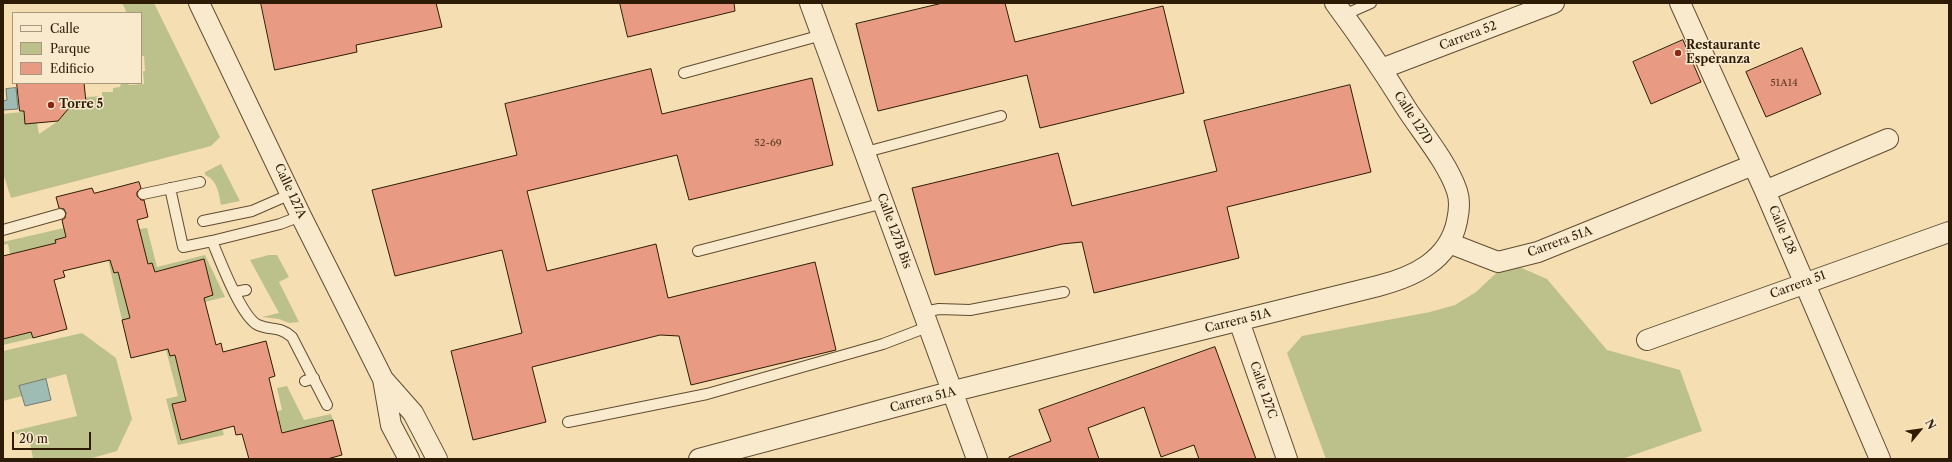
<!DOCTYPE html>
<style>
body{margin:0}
#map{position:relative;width:1952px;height:462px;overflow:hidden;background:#f6deb3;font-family:"Libre Caslon Text",serif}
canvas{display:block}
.frame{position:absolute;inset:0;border:4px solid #2d1b05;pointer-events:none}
.legend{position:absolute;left:12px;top:12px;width:130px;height:72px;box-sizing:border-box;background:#f9eace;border:1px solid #a7977e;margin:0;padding:5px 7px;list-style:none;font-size:12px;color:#2d1b05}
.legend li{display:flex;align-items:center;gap:8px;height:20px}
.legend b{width:20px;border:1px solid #a7977e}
.north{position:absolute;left:1900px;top:410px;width:40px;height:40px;-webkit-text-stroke:3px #f9eace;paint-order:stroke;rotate:61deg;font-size:11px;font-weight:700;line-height:16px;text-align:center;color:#2d1b05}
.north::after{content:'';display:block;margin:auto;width:14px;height:18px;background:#2d1b05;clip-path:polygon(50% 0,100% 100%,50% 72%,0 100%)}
.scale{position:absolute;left:12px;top:432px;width:79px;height:18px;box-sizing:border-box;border:2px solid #2d1b05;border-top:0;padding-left:5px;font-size:12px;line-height:14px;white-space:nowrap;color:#2d1b05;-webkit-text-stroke:3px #f9eace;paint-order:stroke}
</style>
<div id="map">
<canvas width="1952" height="462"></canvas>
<div class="frame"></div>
<ul class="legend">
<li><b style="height:5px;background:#f9eace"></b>Calle</li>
<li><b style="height:11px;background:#bcc18c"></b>Parque</li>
<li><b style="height:11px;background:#e89b82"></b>Edificio</li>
</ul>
<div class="north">N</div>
<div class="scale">20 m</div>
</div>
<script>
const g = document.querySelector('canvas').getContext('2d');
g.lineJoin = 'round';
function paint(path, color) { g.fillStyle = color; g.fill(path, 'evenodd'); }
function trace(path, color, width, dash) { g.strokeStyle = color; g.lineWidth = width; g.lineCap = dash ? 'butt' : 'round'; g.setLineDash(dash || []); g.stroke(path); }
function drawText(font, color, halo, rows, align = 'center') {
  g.font = font + ' "Libre Caslon Text",serif'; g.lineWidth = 3; g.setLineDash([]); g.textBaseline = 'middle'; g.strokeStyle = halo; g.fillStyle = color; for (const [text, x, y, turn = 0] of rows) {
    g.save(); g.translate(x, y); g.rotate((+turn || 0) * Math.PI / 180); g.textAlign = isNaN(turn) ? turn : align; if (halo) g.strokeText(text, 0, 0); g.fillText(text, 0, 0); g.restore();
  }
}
const green = new Path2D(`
 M122 3H154L220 137 211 146 11 198 3 173V114L22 112 20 88 37 122 39 134 58 121 69 108 86 102V97L102 96V92H113V88L120 87 121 83H128L129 85 144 84 143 71H145L144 56H141V13H127Z
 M221 164 240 201 221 205C219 193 217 180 205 175V172Z
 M64 228 66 237 56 243 10 254 8 244 3 245V242Z
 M147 228 157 267 205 255 225 297 205 302 204 298 213 295 204 259 155 272 152 264H148L139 229Z
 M269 255H277L289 277 279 282 299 322 289 323 279 319 262 317 279 313 250 260Z
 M108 260H110L114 273 118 272 130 318 122 320Z
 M1508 262 1547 279 1607 350 1680 370 1702 431 1622 459H1326L1287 353 1302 336 1430 312 1455 305 1476 292Z
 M31 332 33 338 3 345V339Z
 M82 333 116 358 132 419 117 451 89 459H33L30 443 13 431 77 416 66 374 20 386 22 396 3 401V351Z
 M168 349 175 355 186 401 172 405 181 439 222 429 224 435 178 445 166 399 178 396 166 350Z
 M287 386 304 420 331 414 333 420 283 433 277 411 282 410 277 388Z`);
const water = new Path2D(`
 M16 88 18 109 3 110V101L7 100 6 89Z
 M46 379 51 400 25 406 19 386Z`);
const building = new Path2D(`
 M261 3H436L442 27 356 45 357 52 275 70Z
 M620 3H734L735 11 628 37Z
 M943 3H1005L1015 42 1163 6 1184 93 1040 128 1027 75 878 111 856 24Z
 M1683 40 1701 82 1651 104 1633 62Z
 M1802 48 1821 94 1766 117 1746 72Z
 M651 69 662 114 812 78 833 165 689 200 677 155 527 191 547 271 656 244 668 298 815 262 836 350 691 385 679 336 660 335 532 367 546 422 473 440 451 351 522 333 502 250 395 276 372 190 517 155 505 104Z
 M17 83H84L86 102 69 108 58 121 25 124 24 111H20Z
 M1350 85 1371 172 1227 207 1239 258 1094 293 1082 242 1062 244 935 275 912 188 1058 153 1072 206 1217 171 1204 121Z
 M139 182 141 188 137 192V196L141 200H144L148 217 137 220 148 264 152 263 155 272 204 259 213 295 204 298 216 345 221 343 223 352 266 341 275 376 269 378 282 433 333 420 342 455 327 459H249L242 434 236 435 234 426 181 440 172 404 186 401 175 355 170 356 168 349 131 358 122 320 130 318 118 272 114 273 110 260 63 271 65 277 54 280 67 329 33 338 31 332 3 339V256L56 243 55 240 66 237 62 220 65 218 66 213 64 209 59 208 56 197 92 188 94 193Z
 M1215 347 1256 459H1199L1194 445 1161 457 1144 407 1088 428 1099 459H1009V457L1051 441 1039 410Z`);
const lane = new Path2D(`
 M1344 15 1371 3
 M684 73 822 35
 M866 152 1001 116
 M170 188 183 247 212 241C220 260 241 317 258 325 271 331 278 325 292 337L327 405
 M143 194 200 182
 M203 221 252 211 291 194
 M3 230 60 214
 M212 241 280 224 301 216
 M698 251 884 203
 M235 292 246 290
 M924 312 939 309 970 310 1064 292
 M305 381 314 378
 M568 422 707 394 883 344 930 326`);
const street = new Path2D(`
 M199 3 301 216 383 379 413 413 437 459
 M810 3 977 459
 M1680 3 1765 191 1880 459
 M1381 69 1554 3
 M1765 191 1888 139
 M1449 243 1498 262 1538 252 1753 165
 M1239 321 1287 459
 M1647 340 1949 232
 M383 379 391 425 409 459
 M699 459 954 391 1378 286C1413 277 1449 261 1457 221 1459 212 1460 200 1457 191 1448 164 1424 135 1408 111 1385 74 1361 38 1335 3`);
const markers = [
 [1678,53,4,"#8f2418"],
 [51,105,4,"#8f2418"]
];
const numberNames = [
 ["51A14",1784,83],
 ["52-69",768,143]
];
const streetNames = [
 ["Carrera 52",1468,36,-21],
 ["Calle 127D",1413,118,57],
 ["Calle 127A",290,191,65],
 ["Calle 128",1782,230,67],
 ["Calle 127B Bis",894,231,70],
 ["Carrera 51A",1560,242,-20],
 ["Carrera 51",1798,285,-20],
 ["Carrera 51A",1238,321,-14],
 ["Calle 127C",1263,390,71],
 ["Carrera 51A",923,400,-15]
];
const poiNames = [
 ["Restaurante",1686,46],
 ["Esperanza",1686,60],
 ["Torre 5",59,105]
];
paint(green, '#bcc18c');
paint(water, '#9ebbb4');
trace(water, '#717b6e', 1);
paint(building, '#e89b82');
trace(building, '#2d1b05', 1);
trace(lane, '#5f4c30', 12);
trace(street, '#5f4c30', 22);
trace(lane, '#f9eace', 10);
trace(street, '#f9eace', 20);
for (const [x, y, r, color] of markers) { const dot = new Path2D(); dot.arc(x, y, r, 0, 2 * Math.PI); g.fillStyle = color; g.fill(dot); trace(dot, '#f9eace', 1.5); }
drawText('10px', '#5c3b24', null, numberNames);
drawText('12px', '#2d1b05', '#f9eace', streetNames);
drawText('bold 12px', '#2d1b05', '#f9eace', poiNames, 'left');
</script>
